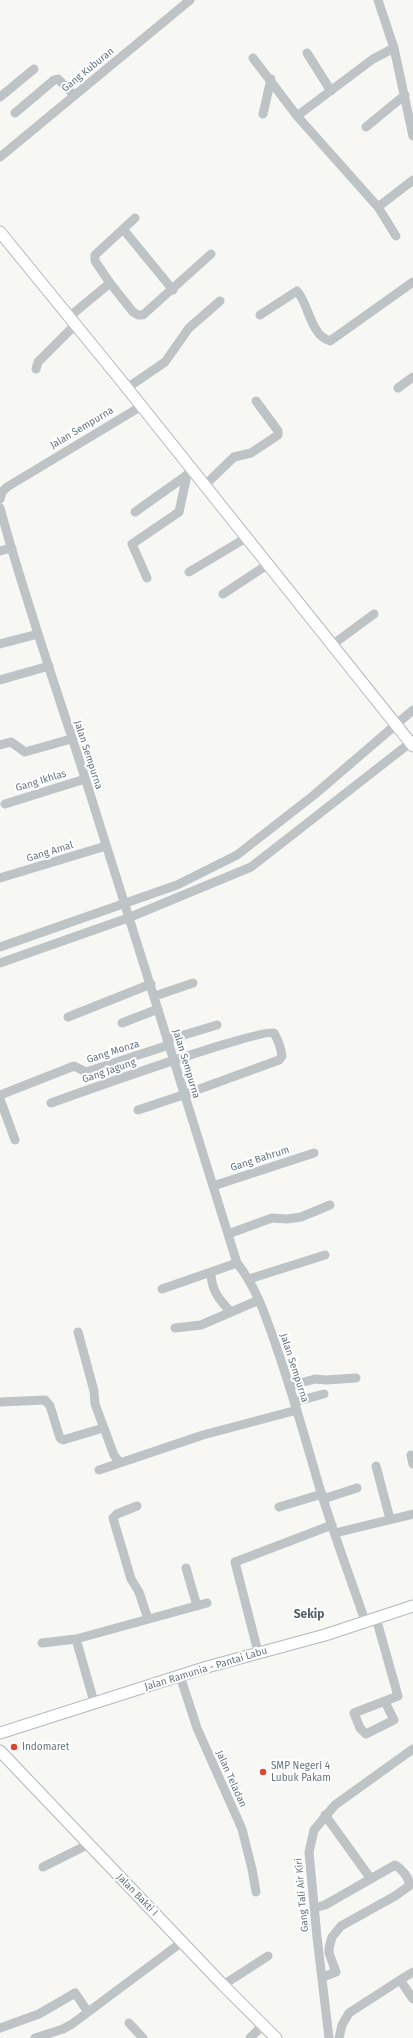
<!DOCTYPE html>
<style>
body{margin:0}
canvas{display:block;background:#f7f7f4}
</style>
<canvas width="413" height="2038"></canvas>
<script>
const g = document.querySelector('canvas').getContext('2d');
g.lineJoin = 'round';
function trace(path, color, width, dash) { g.strokeStyle = color; g.lineWidth = width; g.lineCap = dash ? 'butt' : 'round'; g.setLineDash(dash || []); g.stroke(path); }
function drawText(font, color, halo, rows, align = 'center') {
  g.font = font + ' "Fira Sans",sans-serif'; g.lineWidth = 4; g.setLineDash([]); g.textBaseline = 'middle'; g.strokeStyle = halo; g.fillStyle = color; for (const [text, x, y, turn = 0] of rows) {
    g.save(); g.translate(x, y); g.rotate((+turn || 0) * Math.PI / 180); g.textAlign = isNaN(turn) ? turn : align; if (halo) g.strokeText(text, 0, 0); g.fillText(text, 0, 0); g.restore();
  }
}
const minor = new Path2D(`
 M378 0 394 48 413 136
 M307 53 331 91
 M253 58 297 116 378 207 396 236
 M0 97 34 69
 M15 113 54 80 58 79 74 95
 M263 114 271 79
 M297 116 373 59 394 48
 M366 127 405 95
 M0 157 190 0
 M378 207 413 180
 M123 229 173 290
 M110 283 95 261V255L135 218
 M260 315 297 291C309 304 310 335 330 341L413 282
 M69 317 110 283 133 312 138 315H143L211 254
 M36 369 38 362 76 324
 M127 388 165 362 189 328 220 301
 M398 388 413 377
 M204 486 234 457 251 453 278 435V431L256 401
 M0 499 2 492 7 487 140 407
 M0 508C25 600 57 690 86 781 137 942 187 1102 237 1263 256 1287 265 1314 275 1343 291 1388 304 1434 317 1479 331 1527 349 1574 365 1621
 M135 512 187 475
 M0 551 12 548
 M189 572 246 538
 M147 578 132 544 179 512 187 475 191 469
 M223 594 267 565
 M0 644 38 634
 M332 645 374 614
 M0 680 49 666
 M0 745 11 742 25 752 71 739
 M5 804 85 779
 M0 878 106 846
 M0 947 177 885 237 855 314 795 413 710
 M0 963 128 918 251 867 410 743
 M155 996 193 983
 M68 1017 151 984
 M122 1023 158 1009
 M167 1040 217 1025
 M0 1095 74 1066 86 1072 169 1045
 M0 1099 15 1140
 M51 1103C76 1094 263 1027 274 1033 278 1040 281 1048 282 1056L279 1060 183 1095 138 1110
 M213 1186 314 1153
 M228 1234 272 1218 287 1219 301 1217 330 1205
 M211 1273C211 1290 220 1301 231 1312
 M249 1279 325 1255
 M162 1289 237 1263
 M175 1328 201 1325 259 1300
 M78 1332 94 1391 95 1404 114 1455 120 1463
 M289 1386 315 1379 326 1380 356 1378
 M0 1402 45 1400 50 1406 60 1438 63 1440 103 1428
 M294 1402 324 1394
 M411 1455 413 1464
 M376 1466 390 1519
 M99 1470 203 1435 297 1410
 M323 1499 357 1488
 M137 1506 117 1514 113 1518 131 1579 139 1592 148 1619
 M279 1507 322 1494
 M335 1533 413 1514
 M186 1568 197 1606
 M376 1618 398 1696 354 1713 360 1728 366 1734 394 1720 385 1702
 M42 1643 76 1639
 M258 1652 235 1562 332 1525
 M180 1676 197 1728 242 1829 252 1869 256 1892
 M94 1702 76 1639 207 1603
 M325 1815 371 1879
 M43 1867 89 1844
 M314 1908 325 1905 395 1865C402 1869 410 1878 409 1886L395 1896 341 1926 332 1937 329 1948V1953L336 1972 323 1977
 M413 1972 400 1980 413 1999
 M223 1985 268 1956
 M129 2023 143 2038
 M0 2028 39 2014 75 1993 88 2012
 M35 2038 63 2029 72 2024 182 1942
 M250 2038 263 2025
 M329 2038 317 1937 309 1852 314 1830 335 1805 413 1749
 M339 2038 342 2025 349 2013 400 1980`);
const major = new Path2D(`
 M0 232 119 378 413 746
 M0 1733 207 1667 325 1635 413 1606
 M0 1751 223 1985 276 2038`);
const markers = [
 [14,1747,4,"#db4830"],
 [263,1772,4,"#db4830"]
];
const streetNames = [
 ["Gang Kuburan",88,70,-39],
 ["Jalan Sempurna",82,428,-31],
 ["Jalan Sempurna",88,755,72],
 ["Gang Ikhlas",41,781,-17],
 ["Gang Amal",50,852,-17],
 ["Gang Monza",113,1052,-18],
 ["Jalan Sempurna",186,1064,73],
 ["Gang Jagung",109,1071,-19],
 ["Gang Bahrum",260,1159,-18],
 ["Jalan Sempurna",294,1368,72],
 ["Jalan Ramunia - Pantai Labu",206,1669,-17],
 ["Jalan Teladan",231,1779,66],
 ["Jalan Bakti I",137,1895,46],
 ["Gang Tali Air Kiri",302,1895,-95]
];
const poiNames = [
 ["Indomaret",22,1747],
 ["SMP Negeri 4",271,1766],
 ["Lubuk Pakam",271,1778]
];
const quarterNames = [
 ["Sekip",309,1615]
];
trace(major, '#b2b8bb', 13);
trace(minor, '#bec3c6', 9);
trace(major, '#fff', 11);
for (const [x, y, r, color] of markers) { const dot = new Path2D(); dot.arc(x, y, r, 0, 2 * Math.PI); g.fillStyle = color; g.fill(dot); trace(dot, '#fff', 1.5); }
drawText('10px', '#64757e', '#fff', streetNames);
drawText('10px', '#64757e', '#fff', poiNames, 'left');
drawText('bold 12px', '#55626a', '#fff', quarterNames);
</script>
